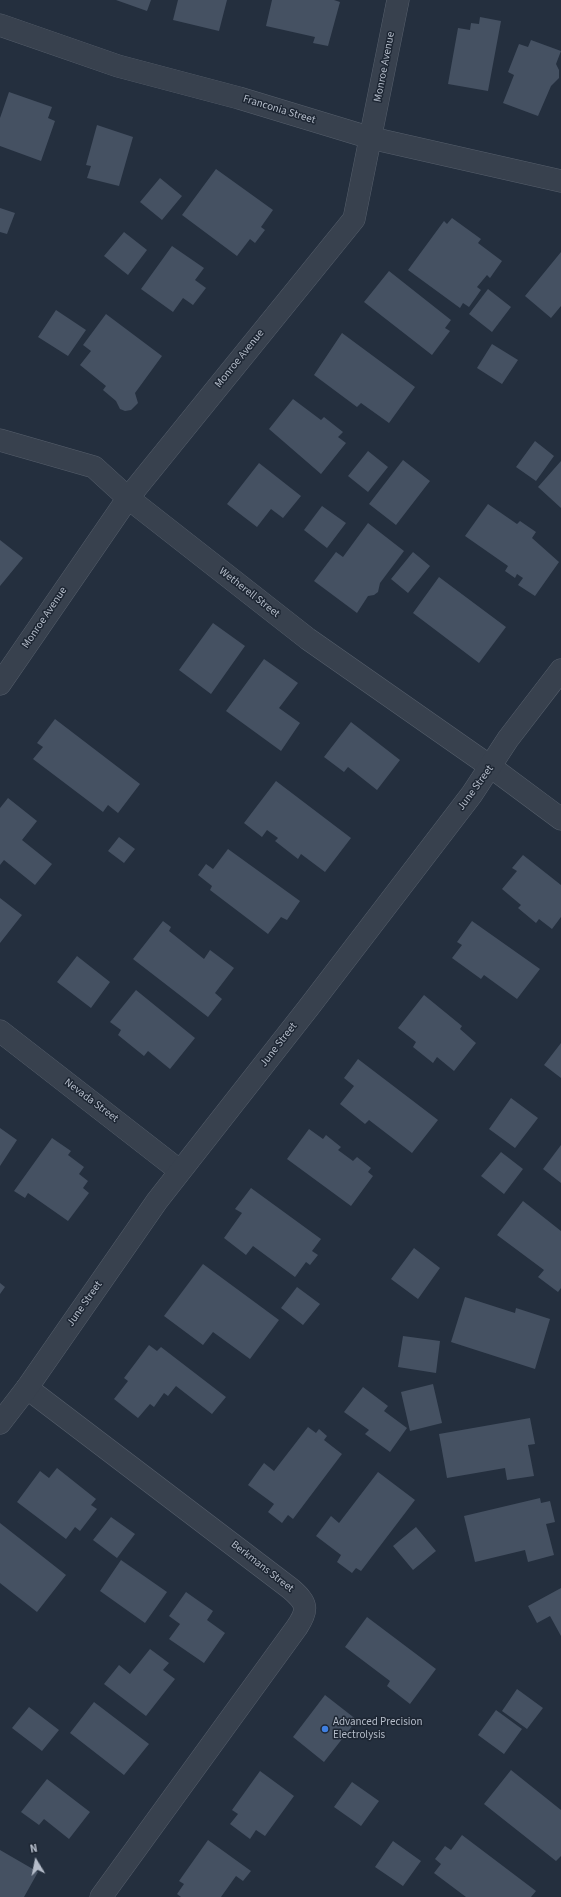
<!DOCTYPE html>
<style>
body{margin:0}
#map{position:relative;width:561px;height:1897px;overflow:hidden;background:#242f3e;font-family:"Source Sans 3",sans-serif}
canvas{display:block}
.north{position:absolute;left:16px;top:1841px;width:40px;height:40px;-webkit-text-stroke:3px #1d2633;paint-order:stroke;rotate:350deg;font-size:11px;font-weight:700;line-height:16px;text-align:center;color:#b4bcc9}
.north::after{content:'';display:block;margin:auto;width:14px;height:18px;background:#b4bcc9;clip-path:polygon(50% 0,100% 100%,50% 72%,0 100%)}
</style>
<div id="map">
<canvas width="561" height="1897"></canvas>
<div class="north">N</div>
</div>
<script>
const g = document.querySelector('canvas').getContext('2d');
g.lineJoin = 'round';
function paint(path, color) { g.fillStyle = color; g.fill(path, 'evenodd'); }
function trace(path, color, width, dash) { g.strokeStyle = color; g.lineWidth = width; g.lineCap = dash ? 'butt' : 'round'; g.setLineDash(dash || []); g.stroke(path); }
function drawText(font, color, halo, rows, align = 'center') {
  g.font = font + ' "Source Sans 3",sans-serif'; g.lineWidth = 3; g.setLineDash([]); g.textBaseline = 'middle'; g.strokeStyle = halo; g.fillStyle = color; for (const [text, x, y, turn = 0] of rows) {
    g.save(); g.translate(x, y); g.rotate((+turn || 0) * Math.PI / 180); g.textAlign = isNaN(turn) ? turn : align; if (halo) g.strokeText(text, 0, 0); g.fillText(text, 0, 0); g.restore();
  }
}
const building = new Path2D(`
 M116 0H151L147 11Z
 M178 0H227L219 31 173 20Z
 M272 0H334L340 2 328 46 313 43 315 37 266 26Z
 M480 17 501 21 488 91 448 84 458 28 470 30 471 23 479 24Z
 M531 40 561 51 556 64 559 70V78L551 86 538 116 503 103 514 75 508 72 519 44 528 47Z
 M9 92 52 107 48 118 55 121 41 161 0 146V118Z
 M97 125 133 137 119 186 87 178 91 166 86 165Z
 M216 169 273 210 261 227 265 230 255 243 250 239 237 256 182 215Z
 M160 178 182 196 162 220 140 202Z
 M0 208 15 213 7 234 0 232Z
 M452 218 481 239 478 243 502 261 490 278 487 275 477 287 481 290 469 307 463 303 460 308 408 270 444 221 447 224Z
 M124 232 147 250 128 275 104 256Z
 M172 246 204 268 195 280 206 288 193 305 183 298 173 312 141 289Z
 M561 252V306L551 318 525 296Z
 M389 271 451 320 445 328 450 331 432 355 364 302Z
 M488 289 511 307 492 332 469 314Z
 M56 310 86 330 68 356 38 337Z
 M106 314 162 356 135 393 138 403 131 410 125 411 120 409 116 401 103 390 106 386 80 365 91 351 83 345Z
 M342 333 415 387 389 423 361 403 357 407 314 375Z
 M492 344 518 360 502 384 477 368Z
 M293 399 321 420 324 417 343 432 338 437 346 443 321 474 269 429Z
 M535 441 554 456 536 481 516 467Z
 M368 451 388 467 368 492 348 476Z
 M403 460 430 481 396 525 369 504Z
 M561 461V508L538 487Z
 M259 463 301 496 283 518 271 509 257 527 227 504Z
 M488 504 517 524 520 521 536 532 532 538 559 562 535 596 518 585 523 578 517 574 515 578 505 571 508 566 465 536Z
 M322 506 346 523 327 548 304 530Z
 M368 523 404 551 380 583 378 592 374 595 368 596 357 613 314 581 336 552 343 557Z
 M0 540 23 558 0 586Z
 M413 552 430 566 408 593 391 579Z
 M439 577 506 627 479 663 413 613Z
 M213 623 245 646 211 694 179 670Z
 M264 659 298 683 279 708 300 723 281 751 226 711Z
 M55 719 140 784 118 813 108 805 103 812 33 759 43 747 37 743Z
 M351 722 400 760 377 790 348 767 344 772 324 757Z
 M276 781 351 838 325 872 301 854 298 859 275 841 278 838 267 830 262 837 244 823Z
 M8 798 37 821 22 840 52 864 35 885 4 860 0 865V808Z
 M119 837 135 849 124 863 108 851Z
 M228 849 300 901 287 920 281 917 268 934 210 890 212 886 198 875 206 864 213 869Z
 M523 855 561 885V917L552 929 539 919 536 923 518 908 521 905 502 889 517 871 512 868Z
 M0 898 22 915 0 943Z
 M163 921 171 927 169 931 204 959 210 950 234 968 215 993 222 999 208 1017 133 959Z
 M472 921 540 969 517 999 484 975 481 979 452 958 462 945 457 942Z
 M77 956 110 982 91 1008 57 982Z
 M136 990 195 1038 170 1069 148 1051 144 1056 118 1035 121 1030 110 1022Z
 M424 995 462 1026 460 1029 476 1043 454 1071 437 1057 433 1063 413 1047 416 1042 398 1028Z
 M561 1043V1078L544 1065Z
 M358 1059 438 1120 412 1153 369 1120 365 1124 340 1104 354 1086 344 1078Z
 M511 1098 538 1118 515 1148 489 1129Z
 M0 1128 17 1140 0 1166Z
 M309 1129 323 1139 326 1135 341 1147 338 1150 353 1161 357 1157 371 1168 368 1172 373 1176 351 1206 287 1159Z
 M52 1138 71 1151 68 1155 84 1167 79 1174 88 1181 83 1188 89 1193 68 1221 28 1193 25 1198 14 1191Z
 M561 1145V1183L543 1169Z
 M501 1152 523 1169 504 1194 481 1176Z
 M251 1188 321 1239 312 1251 318 1255 310 1265 306 1262 295 1277 253 1246 246 1255 224 1238 242 1213 235 1209Z
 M523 1201 561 1231V1288L558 1292 538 1277 544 1270 497 1235Z
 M414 1248 440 1268 418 1299 391 1279Z
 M203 1264 279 1320 250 1359 213 1332 203 1345 164 1316Z
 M0 1283 5 1287 0 1294Z
 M297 1287 320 1304 303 1325 281 1308Z
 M465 1297 515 1313 516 1308 550 1319 535 1369 451 1342Z
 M403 1336 440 1341 436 1373 398 1367Z
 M149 1345 157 1351 161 1347 226 1397 212 1414 176 1386 168 1396 164 1393 154 1407 150 1404 138 1418 114 1399 128 1381 124 1378Z
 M433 1384 442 1423 410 1431 401 1392Z
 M363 1387 388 1406 384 1411 407 1428 390 1452 365 1434 369 1430 344 1412Z
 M530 1418 535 1444 528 1445 534 1476 507 1480 505 1468 447 1478 439 1434Z
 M308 1427 316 1433 319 1429 327 1436 324 1440 342 1454 293 1519 288 1515 282 1523 268 1512 274 1504 248 1485 264 1463 274 1471Z
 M57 1468 96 1499 91 1505 97 1509 80 1531 75 1527 66 1539 17 1502 40 1471 49 1478Z
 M378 1472 415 1500 361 1571 356 1568 352 1573 337 1562 341 1555 316 1536 331 1516 339 1523Z
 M540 1498 541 1503 550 1501 555 1522 546 1524 554 1555 528 1562 525 1550 475 1562 464 1516Z
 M111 1517 135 1534 117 1558 93 1540Z
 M0 1523 66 1575 37 1612 0 1583Z
 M416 1527 436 1551 413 1570 393 1546Z
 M121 1560 167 1592 145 1623 100 1591Z
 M561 1588V1636L550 1616 537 1623 528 1606Z
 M186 1592 213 1611 207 1620 225 1633 204 1663 169 1639 180 1624 169 1616Z
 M367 1617 436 1669 410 1704 387 1686 390 1681 345 1647Z
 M150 1649 169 1663 163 1670 175 1679 146 1716 104 1684 119 1665 130 1674Z
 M517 1689 543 1708 527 1729 502 1711Z
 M325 1695 357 1720 324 1762 293 1737Z
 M94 1702 149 1744 124 1775 70 1733Z
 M29 1707 59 1730 42 1751 12 1728Z
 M496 1710 522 1729 504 1754 478 1735Z
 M511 1770 561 1810V1856L556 1861 484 1804Z
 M260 1771 294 1796 265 1836 256 1830 250 1839 230 1824 238 1814 232 1810Z
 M47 1779 90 1812 69 1839 44 1819 39 1825 21 1812Z
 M352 1782 379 1801 361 1826 334 1807Z
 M462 1835 536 1891 531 1897H466L434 1873 441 1864 435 1859 445 1846 451 1850Z
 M208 1840 251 1871 243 1881 236 1876 221 1897H181L177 1894 184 1884 179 1881Z
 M393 1841 421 1861 403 1886 375 1867Z
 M0 1850 38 1872 24 1897H0Z`);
const minor = new Path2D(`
 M0 25 118 66 239 98 371 138 561 181
 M0 440 94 467 128 498 308 639 491 767 561 819
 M0 684 128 498 354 219 398 0
 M0 1031 180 1171
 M27 1388 291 1589C307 1603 309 1609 297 1627L101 1897`);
const tertiary = new Path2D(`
 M0 1423 27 1388 157 1201 309 1007 472 794 508 739 561 670`);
const markers = [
 [325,1729,4,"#3f7fe0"]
];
const streetNames = [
 ["Monroe Avenue",385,67,-79],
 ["Franconia Street",279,110,17],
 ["Monroe Avenue",240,359,-51],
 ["Wetherell Street",249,593,38],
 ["Monroe Avenue",45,618,-56],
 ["June Street",476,788,-54],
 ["June Street",279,1045,-52],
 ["Nevada Street",91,1101,37],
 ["June Street",85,1304,-55],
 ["Berkmans Street",262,1567,38]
];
const poiNames = [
 ["Advanced Precision",333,1723],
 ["Electrolysis",333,1736]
];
paint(building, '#455162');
trace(minor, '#565f6c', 23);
trace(tertiary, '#565f6c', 23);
trace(minor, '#38414e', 22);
trace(tertiary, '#38414e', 22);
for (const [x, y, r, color] of markers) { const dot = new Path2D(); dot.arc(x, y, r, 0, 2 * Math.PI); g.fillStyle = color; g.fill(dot); trace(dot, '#1d2633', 1.5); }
drawText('11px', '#b4bcc9', '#1d2633', streetNames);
drawText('11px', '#b4bcc9', '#1d2633', poiNames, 'left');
</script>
